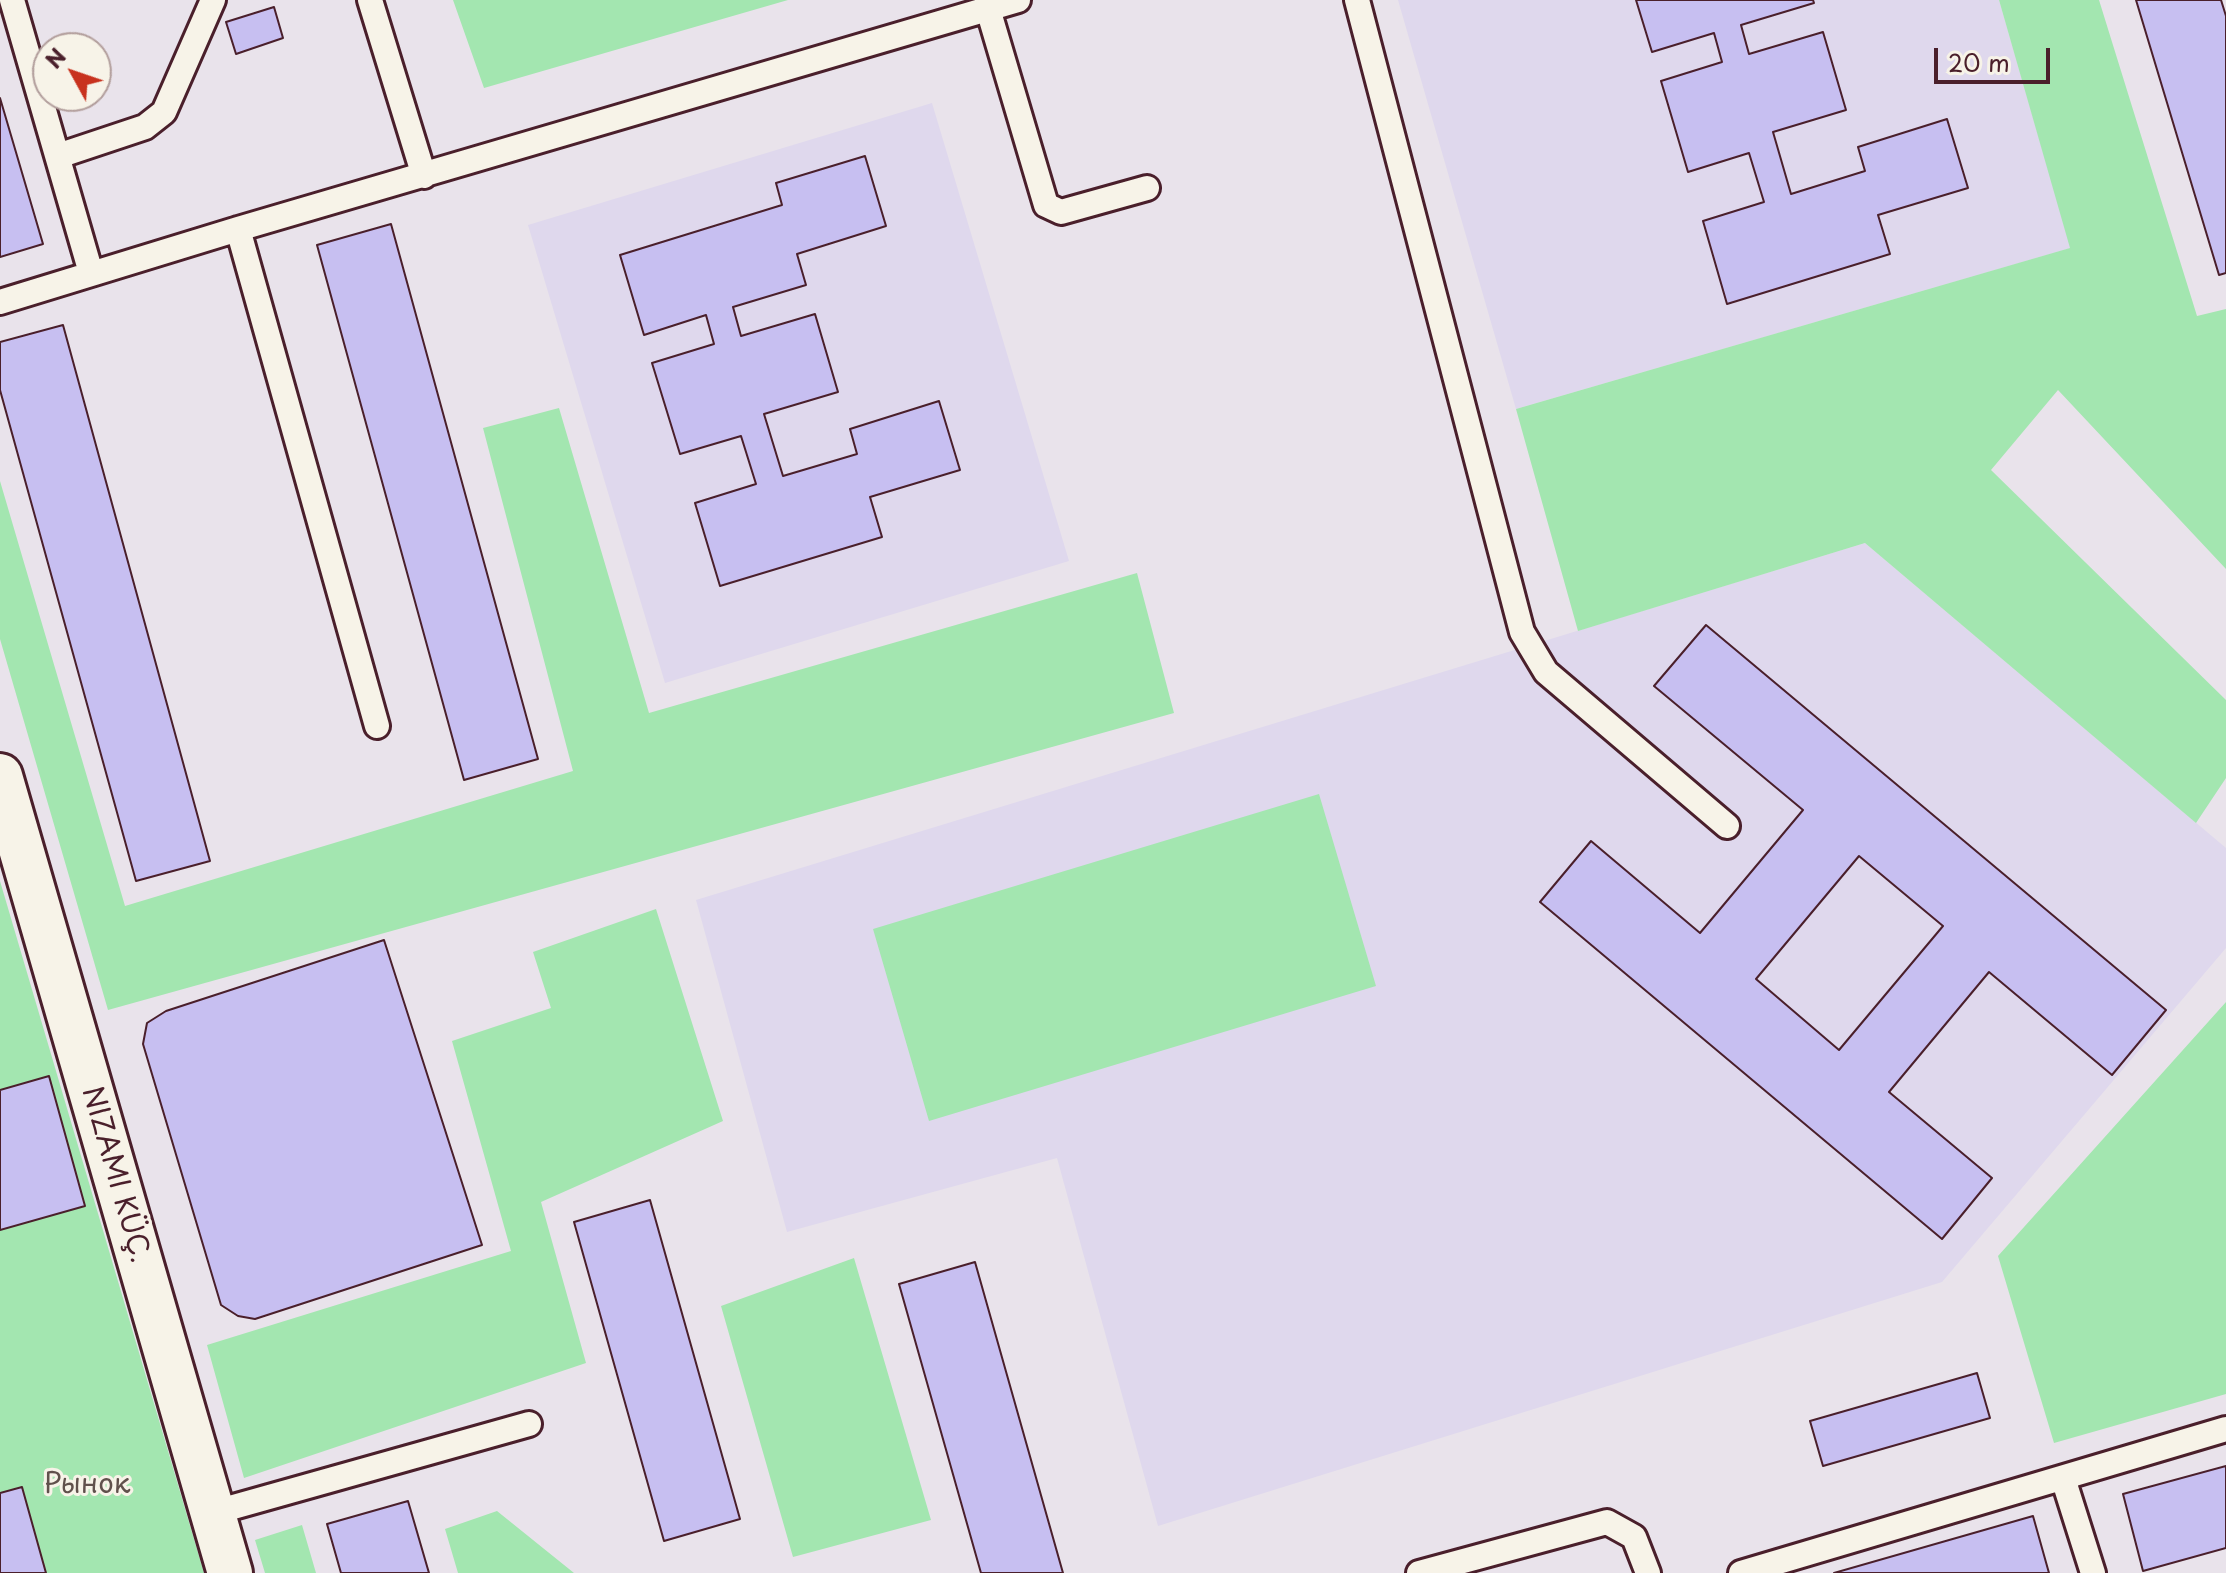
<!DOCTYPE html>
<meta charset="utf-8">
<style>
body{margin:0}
#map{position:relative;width:2226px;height:1573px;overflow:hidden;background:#e9e3eb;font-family:"Playpen Sans",sans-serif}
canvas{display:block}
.north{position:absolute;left:32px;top:32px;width:80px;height:80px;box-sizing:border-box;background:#f7f3e8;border:2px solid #b29e9c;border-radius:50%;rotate:310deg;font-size:22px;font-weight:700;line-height:32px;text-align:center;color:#4a1f2b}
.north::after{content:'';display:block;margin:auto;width:28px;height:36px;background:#c8321e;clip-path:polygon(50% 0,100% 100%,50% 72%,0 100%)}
.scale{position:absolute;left:1934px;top:48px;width:116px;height:36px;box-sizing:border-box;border:4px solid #4a1f2b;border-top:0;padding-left:10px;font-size:24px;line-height:28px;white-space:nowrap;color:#4a1f2b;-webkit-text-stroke:6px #f7f3e8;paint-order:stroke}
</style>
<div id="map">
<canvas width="2226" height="1573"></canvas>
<div class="north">N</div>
<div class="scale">20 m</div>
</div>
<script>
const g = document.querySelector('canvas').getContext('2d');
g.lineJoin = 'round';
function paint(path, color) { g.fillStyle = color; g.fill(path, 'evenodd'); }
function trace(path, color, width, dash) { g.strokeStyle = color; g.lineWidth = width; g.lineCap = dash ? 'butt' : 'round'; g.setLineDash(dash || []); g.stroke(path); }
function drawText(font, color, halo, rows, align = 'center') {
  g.font = font + ' "Playpen Sans",sans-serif'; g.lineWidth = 6; g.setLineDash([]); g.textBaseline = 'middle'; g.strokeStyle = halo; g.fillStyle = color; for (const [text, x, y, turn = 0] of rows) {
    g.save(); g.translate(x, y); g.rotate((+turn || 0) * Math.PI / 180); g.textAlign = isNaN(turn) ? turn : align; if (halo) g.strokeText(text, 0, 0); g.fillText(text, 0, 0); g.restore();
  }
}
const built = new Path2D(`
 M1398 0H1999L2071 248 1516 409Z
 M932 103 1069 561 665 683 528 225Z
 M1865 543 2226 848V948L1942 1282 1158 1526 1057 1158 787 1232 696 900Z`);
const green = new Path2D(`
 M453 0H788L484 88Z
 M1999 0H2099L2197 316 2226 309V569L2058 390 1991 470 2226 700V778L2196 823 1865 543 1578 631 1516 409 2070 248Z
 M559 408 649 713 1137 573 1174 713 108 1010 0 639V481L125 906 573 771 483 428Z
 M1319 794 1376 986 929 1121 873 929Z
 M0 881 204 1573H0Z
 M656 909 723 1121 541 1202 586 1363 244 1478 207 1345 511 1251 452 1041 551 1008 533 952Z
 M2226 1002V1394L2054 1443 1998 1256Z
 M854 1258 931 1520 793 1557 721 1306Z
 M497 1511 574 1573H458L445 1529Z
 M302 1525 316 1573H265L255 1540Z`);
const building = new Path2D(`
 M1636 0H1813L1814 3 1741 25 1749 54 1823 32 1846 110 1773 132 1791 194 1865 171 1858 147 1947 119 1968 188 1878 215 1890 254 1727 304 1703 221 1764 202 1749 153 1688 172 1661 81 1722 62 1714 33 1652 52Z
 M2136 0H2221L2226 16V273L2219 275Z
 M274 7 283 38 236 54 226 22Z
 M0 98 43 244 0 257Z
 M865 156 886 226 797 254 806 285 733 307 741 336 815 314 838 392 764 414 783 476 857 454 850 429 939 401 960 470 870 497 882 537 720 586 695 503 756 484 741 436 680 454 652 363 714 344 706 315 644 335 620 255 782 205 776 183Z
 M391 224 538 759 464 780 317 245Z
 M63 325 210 861 136 881 0 390V342Z
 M1706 625 2166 1010 2112 1075 1989 972 1889 1092 1992 1178 1942 1239 1540 902 1591 841 1700 933 1803 810 1654 686ZM1859 856 1943 926 1839 1050 1756 979Z
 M384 940 482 1245 255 1319 238 1316 221 1305 143 1044 147 1023 166 1011Z
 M49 1076 85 1206 0 1230V1090Z
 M650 1200 740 1519 664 1541 574 1222Z
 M975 1262 1063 1573H981L899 1284Z
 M1977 1373 1990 1418 1823 1466 1810 1421Z
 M2226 1466V1548L2143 1571 2123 1494Z
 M22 1487 46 1573H0V1493Z
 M408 1501 429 1573H341L327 1524Z
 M2033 1516 2049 1573H1834Z`);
const service = new Path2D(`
 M12 0 91 273
 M370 0 424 176
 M1357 0 1522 632 1546 672 1727 826
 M988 9 1046 205 1061 212 1147 188
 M58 156 145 127 164 112 213 0
 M238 229 377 726
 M0 302 238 229 1018 0
 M2063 1478 2093 1573
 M212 1513 529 1424
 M1419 1573 1607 1522 1634 1537 1648 1573
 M1741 1573 2226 1429`);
const tertiary = new Path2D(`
 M0 776 230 1573`);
const streetNames = [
 ["NIZAMI KÜÇ.",115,1175,74]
];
const parkNames = [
 ["Рынок",87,1485]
];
paint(built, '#dfd8ed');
paint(green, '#a3e6b0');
paint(building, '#c7bff1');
trace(building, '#4a1f2b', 2);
trace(service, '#4a1f2b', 30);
trace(tertiary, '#4a1f2b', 50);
trace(service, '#f7f3e8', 24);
trace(tertiary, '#f7f3e8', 44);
drawText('28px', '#4a1f2b', '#f7f3e8', streetNames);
drawText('28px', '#60514c', '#f7f3e8', parkNames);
</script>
